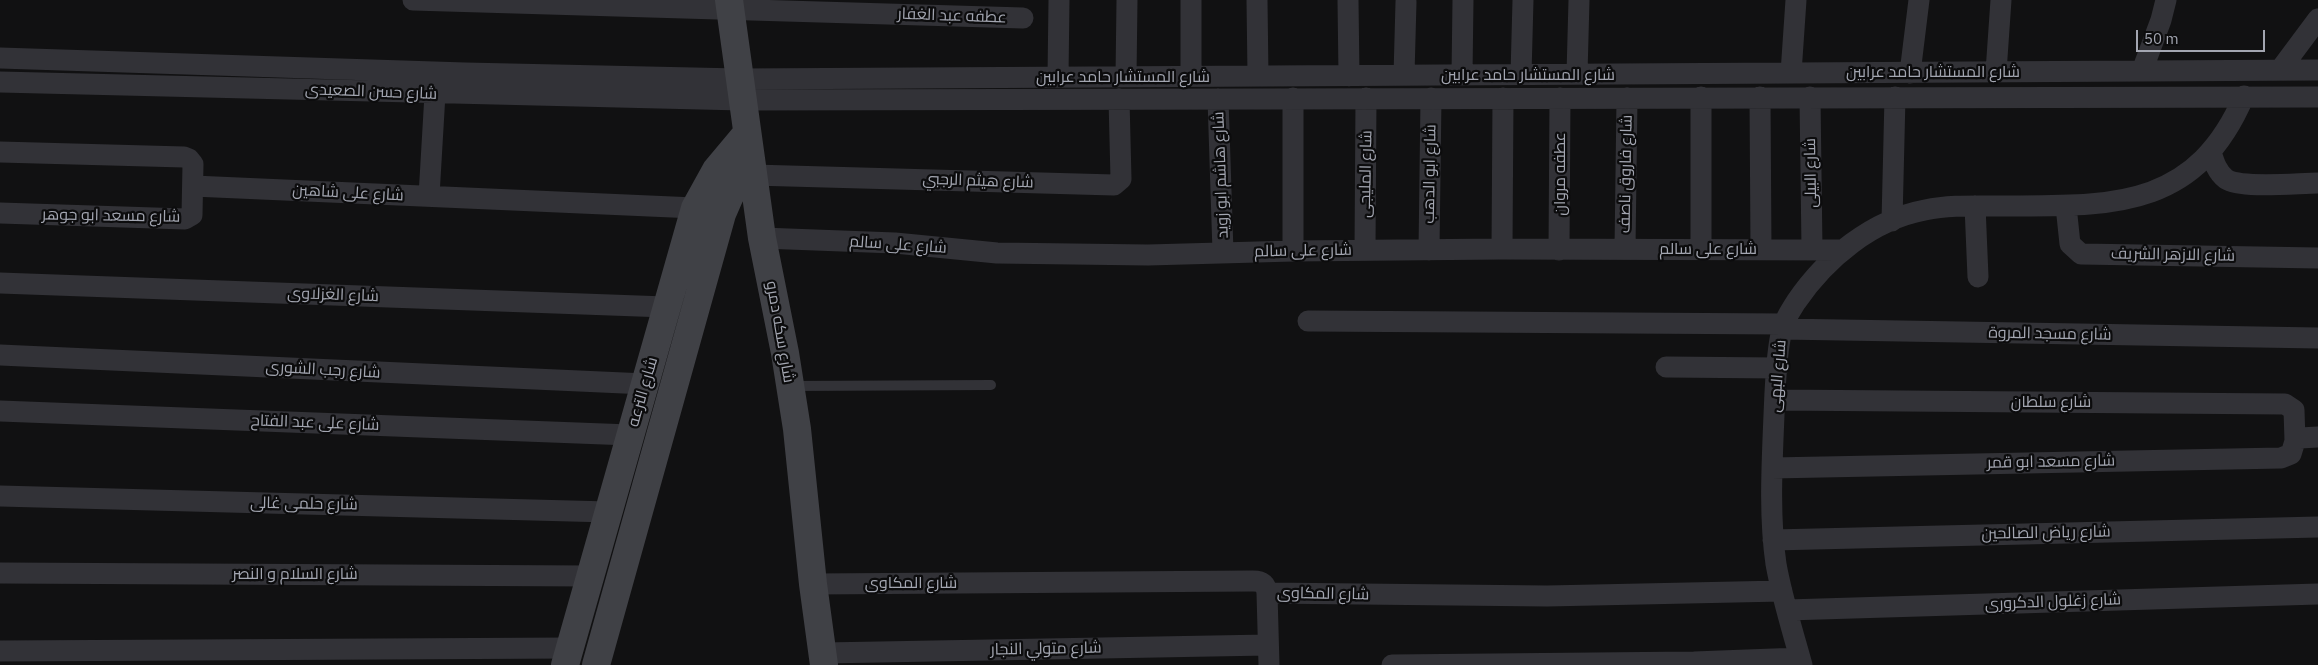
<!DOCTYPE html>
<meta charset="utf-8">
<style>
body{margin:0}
#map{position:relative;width:2318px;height:665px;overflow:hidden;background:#111112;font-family:"IBM Plex Sans",sans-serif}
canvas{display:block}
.scale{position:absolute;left:2136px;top:30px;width:129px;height:22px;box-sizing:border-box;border:2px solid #a3a6b1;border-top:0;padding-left:6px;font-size:15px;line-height:18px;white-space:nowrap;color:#a3a6b1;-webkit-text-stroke:4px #0c0c0d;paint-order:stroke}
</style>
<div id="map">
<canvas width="2318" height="665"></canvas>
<div class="scale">50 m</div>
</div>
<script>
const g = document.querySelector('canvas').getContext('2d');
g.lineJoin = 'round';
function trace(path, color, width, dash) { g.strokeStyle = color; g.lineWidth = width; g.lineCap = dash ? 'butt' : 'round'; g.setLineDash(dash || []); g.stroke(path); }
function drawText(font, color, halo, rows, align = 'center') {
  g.font = font + ' "IBM Plex Sans",Cairo,sans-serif'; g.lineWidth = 4.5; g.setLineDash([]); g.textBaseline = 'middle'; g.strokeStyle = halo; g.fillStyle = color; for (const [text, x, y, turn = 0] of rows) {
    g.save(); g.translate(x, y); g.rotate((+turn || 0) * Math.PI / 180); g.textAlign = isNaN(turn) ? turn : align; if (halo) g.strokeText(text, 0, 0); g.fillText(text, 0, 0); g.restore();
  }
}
const service = new Path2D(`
 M791 386 991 385`);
const minor = new Path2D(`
 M413 0 1023 18
 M1257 0 1258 76
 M1348 0 1349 76
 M0 58 465 73 739 79 2318 70
 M2280 70 2318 19
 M2142 71 2161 20 2166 0
 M1996 72 2001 0
 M1791 73 1796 0
 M1910 73 1919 0
 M1577 74 1579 0
 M1404 75 1406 2
 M1462 75 1463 0
 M1521 75 1523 0
 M1191 76V0
 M1058 77 1059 0
 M1126 77 1127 0
 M0 82 742 100 2318 97
 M1760 97 1761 250
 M1810 97 1812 249
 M1293 98V251
 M1218 99 1223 252
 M0 152 184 157 189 159 193 164 192 215 185 219 0 213
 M2211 152C2214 162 2217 172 2226 179 2241 189 2298 183 2318 183
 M753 175 1114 185 1121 179 1119 99
 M193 186 695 208 709 211
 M429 196 435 94
 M1975 206 1978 277
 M2066 206 2070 244 2081 254 2318 258
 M1892 221 1895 97
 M762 238 895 243 997 253 1148 255 1293 251 1502 249 1843 250
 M1502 249 1503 98
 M1625 249 1627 98
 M1701 249V97
 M1365 250 1366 98
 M1429 250 1431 98
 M1559 250 1560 98
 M0 283 666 307
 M1308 321 1784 324
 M1782 329 2318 338
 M0 355 646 384
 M1666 367 1778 368
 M0 411 630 435
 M2295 441 2300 438 2318 437
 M1772 468 2281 458 2291 454 2295 441 2294 410 2285 404 1775 400
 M0 496 609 512
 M1773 540 2318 527
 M0 573 590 576
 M813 584 1253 581C1262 581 1266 584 1267 593L1547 596 1782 591
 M1267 593 1269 665
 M1787 610 2318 594
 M0 651 570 648
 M823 653 1268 645
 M1392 665 1694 662 1800 658
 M1802 665C1793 632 1782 598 1776 564 1769 516 1772 464 1774 415 1775 392 1776 352 1782 330 1784 320 1791 310 1796 302 1826 258 1872 220 1925 210 1949 205 1973 206 1998 206 2107 205 2194 213 2244 96`);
const secondary = new Path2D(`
 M729 0 762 238 785 353 797 429 813 584 824 665
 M565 665 695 208 716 170 747 133
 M596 665 722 214 732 191 752 166`);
const streetNames = [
 ["عطفه عبد الغفار",952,16,2],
 ["شارع المستشار حامد عرابين",1933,72],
 ["شارع المستشار حامد عرابين",1528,75],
 ["شارع المستشار حامد عرابين",1123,77],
 ["شارع حسن الصعيدى",371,92,2],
 ["شارع البيلى",1811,173,-91],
 ["شارع المليجى",1366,174,-89],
 ["شارع ابو الدهب",1430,174,-89],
 ["عطفه مروان",1560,174,-90],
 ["شارع فاروق ناصف",1626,174,-89],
 ["شارع هاشم ابو زويد",1221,175,-92],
 ["شارع هيثم الرجبي",978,181,2],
 ["شارع على شاهين",348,193,3],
 ["شارع مسعد ابو جوهر",111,216,1],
 ["شارع على سالم",898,245,4],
 ["شارع على سالم",1708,249],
 ["شارع على سالم",1303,251,-1],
 ["شارع الازهر الشريف",2173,255,1],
 ["شارع الغزلاوى",333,295,2],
 ["شارع سكه دمرو",780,332,80],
 ["شارع مسجد المروة",2050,334,1],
 ["شارع رجب الشورى",323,370,3],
 ["شارع البهى",1778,376,-85],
 ["شارع الترعه",643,392,-74],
 ["شارع سلطان",2051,402],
 ["شارع على عبد الفتاح",315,423,2],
 ["شارع مسعد ابو قمر",2051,462,-1],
 ["شارع حلمى غالى",304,504,1],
 ["شارع رياض الصالحين",2046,533,-1],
 ["شارع السلام و النصر",295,574],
 ["شارع المكاوى",911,583],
 ["شارع المكاوى",1323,594,1],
 ["شارع زغلول الدكرورى",2053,602,-2],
 ["شارع متولي النجار",1046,649,-1]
];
trace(service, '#323237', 10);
trace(minor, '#323237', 21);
trace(secondary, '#404146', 28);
drawText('16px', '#a3a6b1', '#0c0c0d', streetNames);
</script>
